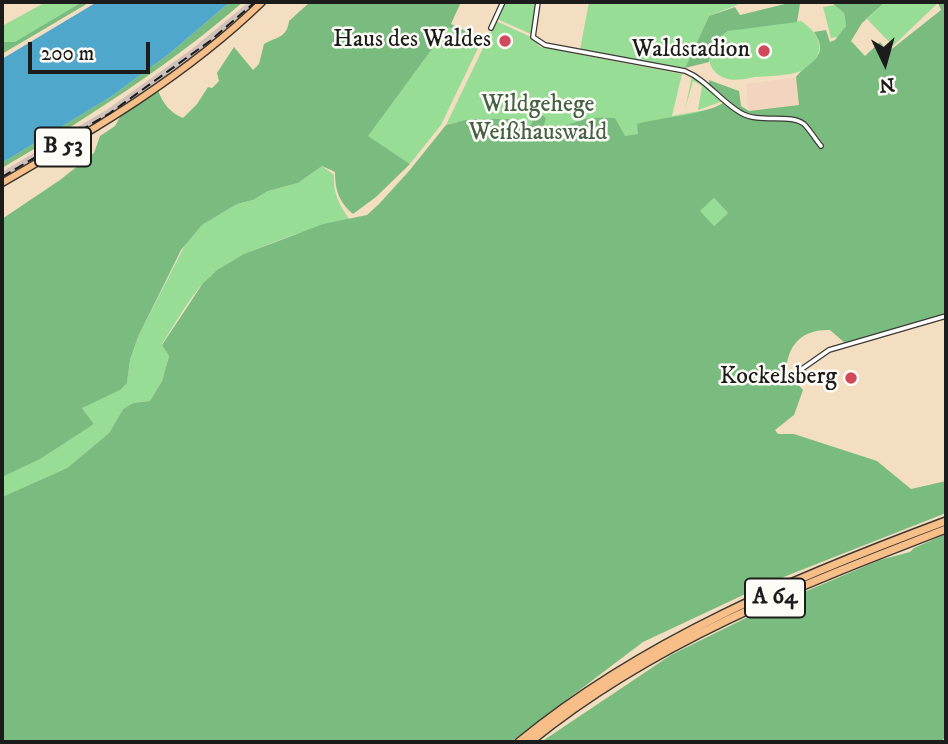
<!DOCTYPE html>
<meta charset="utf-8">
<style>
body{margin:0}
#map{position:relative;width:948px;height:744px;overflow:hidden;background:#f4dec1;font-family:"IM FELL DW Pica",serif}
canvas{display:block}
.frame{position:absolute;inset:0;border:4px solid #1c1c1c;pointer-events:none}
.north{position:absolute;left:850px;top:28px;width:70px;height:70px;-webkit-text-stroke:5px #fdfcf7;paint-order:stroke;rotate:175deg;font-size:19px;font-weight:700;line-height:28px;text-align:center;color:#1c1c1c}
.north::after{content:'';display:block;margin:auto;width:24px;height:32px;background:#1c1c1c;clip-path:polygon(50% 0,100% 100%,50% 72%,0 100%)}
.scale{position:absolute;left:28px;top:42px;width:122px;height:32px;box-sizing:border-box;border:4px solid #1c1c1c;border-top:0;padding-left:9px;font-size:21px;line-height:24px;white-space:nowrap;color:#1c1c1c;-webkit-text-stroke:5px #fdfcf7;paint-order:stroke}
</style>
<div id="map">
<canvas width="948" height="744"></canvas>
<div class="frame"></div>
<div class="north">N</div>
<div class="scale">200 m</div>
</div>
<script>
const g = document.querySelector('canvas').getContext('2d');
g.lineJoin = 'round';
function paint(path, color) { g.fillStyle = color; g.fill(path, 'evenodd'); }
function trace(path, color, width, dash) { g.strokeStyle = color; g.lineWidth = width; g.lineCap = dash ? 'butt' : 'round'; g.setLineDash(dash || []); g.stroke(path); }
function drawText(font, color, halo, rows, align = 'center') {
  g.font = font + ' "IM FELL DW Pica",serif'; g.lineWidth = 5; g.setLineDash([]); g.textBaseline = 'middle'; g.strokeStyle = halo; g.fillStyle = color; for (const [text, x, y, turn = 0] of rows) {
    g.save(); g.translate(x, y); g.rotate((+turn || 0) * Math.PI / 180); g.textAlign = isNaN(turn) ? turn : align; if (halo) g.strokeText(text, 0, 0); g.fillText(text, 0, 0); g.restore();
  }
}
const built = new Path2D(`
 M796 77 799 105 749 111 746 84Z`);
const industrial = new Path2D(`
 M249 2H257L194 56 111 114 2 180V172L108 109 192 49Z`);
const green = new Path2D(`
 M46 2H82L15 43 2 44V26Z
 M505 2H536L531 34 497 19Z
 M589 2H744L709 16 685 68 580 50Z
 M885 2H939L893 46 867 19Z
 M835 5 844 13 846 26 838 37 831 38 823 7Z
 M496 21 531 37 540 47 682 74 672 116 711 109 725 103 683 171 457 122 446 125Z
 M801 21C811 28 821 37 819 51 815 78 775 75 755 77 746 79 736 81 728 79 705 74 703 46 722 34 735 26 784 23 801 21Z
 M449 26 481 42 441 125 410 164 367 136Z
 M692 76 723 101 698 110 702 86 693 81 685 109Z
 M322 166 334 175C333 193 339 205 350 220 312 226 230 254 204 282 188 300 175 324 162 344L169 356 162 381 150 401 133 403 123 409 109 433 67 468 2 497V473L4 476 94 424 82 408 127 383 130 360 138 337 186 243 202 225 237 204 253 200 268 191 298 183Z
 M714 198 728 213 714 226 699 211Z`);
const forest = new Path2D(`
 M82 2H90L2 54 4 42H15Z
 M230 2H243C169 66 86 119 2 168V163L112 96 169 54Z
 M310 2H461L451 24 482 39 481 42 449 27 446 30 368 136 410 164 376 197 353 214C339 202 335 190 335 172L322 166 298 183 268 191 253 200 237 204 202 225 181 250 138 337 130 360 127 383 120 390 82 408 94 424 40 459 4 476 2 473V219L60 180 94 153 100 136 115 126 120 117 158 90C162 102 170 113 183 118L197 104 208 87 212 88 219 81 217 73 234 47 253 70 259 64 264 44C276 37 287 38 289 21Z
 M793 2H806L800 4 797 22 728 31 712 42 709 62 685 68 709 16 735 7 740 15Z
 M831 2H885L862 23 851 41 865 56 880 42 888 52 941 10 938 3 946 2V314L845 343 830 330C799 329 785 348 786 379L794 380 803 390 794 415 775 430 778 434H794L877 461 911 489 946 481V513L771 582 643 642 511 742H2V497L67 468 109 433 123 409 133 403 150 401 162 381 169 356 162 345 203 283 217 270 244 254 323 224 367 215 379 204 409 171 446 125 470 119H517L518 124 531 125 535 114 539 113 546 118 544 125C556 132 569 124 581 120 591 117 605 118 615 118L625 136 638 134 637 124C660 117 711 115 727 100L709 84V80L739 91 741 106 749 111 799 105 796 77C808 62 831 58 814 32L826 30 830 42 835 40 846 26 844 13ZM714 198 728 213 714 226 700 211Z
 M946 534V737L940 742H541L671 655 766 608 880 560 910 552 914 548Z`);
const water = new Path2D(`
 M97 2H230L169 54 112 96 2 163V59Z`);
const minor = new Path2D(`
 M538 2 533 37 545 45 685 71C707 80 720 101 741 113 759 124 791 113 804 124 810 130 815 139 821 146
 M491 28 503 2
 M799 371 829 350 946 316`);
const primary = new Path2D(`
 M2 183C93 130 186 76 262 2`);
const motorway = new Path2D(`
 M519 742C644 639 796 577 946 521
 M530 742C652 642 801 585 946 529`);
const rail = new Path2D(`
 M2 177 110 113 210 41 255 2`);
const markers = [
 [505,41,7,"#d1495b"],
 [764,51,7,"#d1495b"],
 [851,378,7,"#d1495b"]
];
const shields = [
 [63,147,56],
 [775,598,60]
];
const shieldNames = [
 ["B 53",63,147],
 ["A 64",775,598]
];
const poiNames = [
 ["Haus des Waldes",491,41],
 ["Waldstadion",750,51],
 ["Kockelsberg",837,378]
];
const parkNames = [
 ["Wildgehege",538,106],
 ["Weißhauswald",538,134]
];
paint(built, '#f3d4be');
paint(industrial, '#cfc0ba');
paint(green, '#98dd96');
paint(forest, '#7abc7f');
paint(water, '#4fa7cc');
trace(minor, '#3c3935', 6);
trace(primary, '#3c3935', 9);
trace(motorway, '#3c3935', 10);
trace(minor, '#fff', 3.5);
trace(primary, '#f7be87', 6);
trace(motorway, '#f7be87', 7);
trace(rail, '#1c1c1c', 2, [10, 5]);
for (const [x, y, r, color] of markers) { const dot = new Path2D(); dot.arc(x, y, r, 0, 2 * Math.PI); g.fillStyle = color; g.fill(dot); trace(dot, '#fdfcf7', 2.5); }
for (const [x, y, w] of shields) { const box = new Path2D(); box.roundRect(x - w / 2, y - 19.5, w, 39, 5); g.fillStyle = '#fdfcf7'; g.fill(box); trace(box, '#1c1c1c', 2); }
drawText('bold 23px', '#1c1c1c', null, shieldNames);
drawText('24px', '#1c1c1c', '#fdfcf7', poiNames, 'right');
drawText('24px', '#476047', '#fdfcf7', parkNames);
</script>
